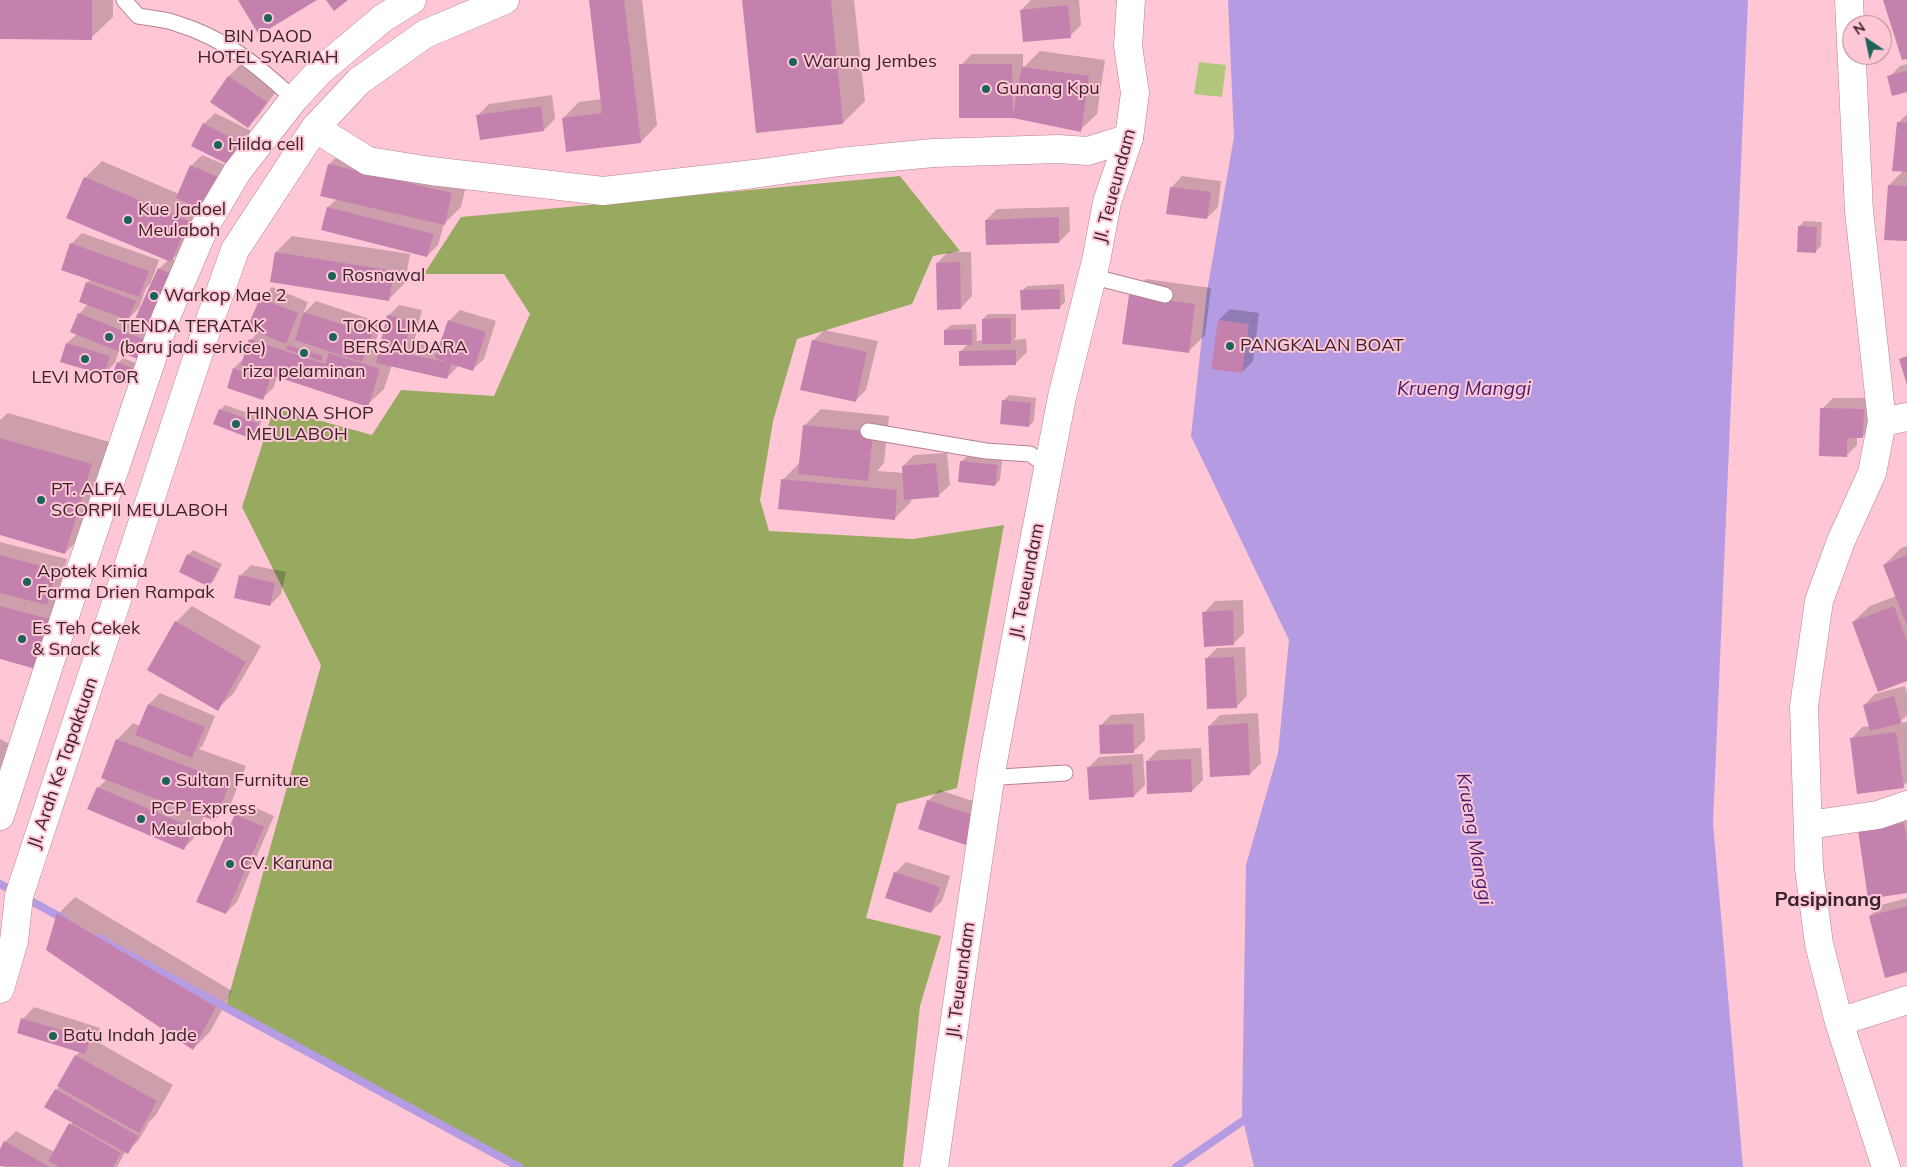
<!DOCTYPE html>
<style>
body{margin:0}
#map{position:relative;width:1907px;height:1167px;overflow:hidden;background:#ffc7d6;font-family:Mulish,sans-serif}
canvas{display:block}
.north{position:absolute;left:1842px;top:15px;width:50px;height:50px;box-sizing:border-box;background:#ffc7d6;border:1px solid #b08691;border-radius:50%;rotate:326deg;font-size:14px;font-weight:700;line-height:20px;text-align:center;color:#39242a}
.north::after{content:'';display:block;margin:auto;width:18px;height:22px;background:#1c6459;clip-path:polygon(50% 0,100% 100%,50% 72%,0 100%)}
</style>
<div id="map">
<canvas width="1907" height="1167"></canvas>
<div class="north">N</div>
</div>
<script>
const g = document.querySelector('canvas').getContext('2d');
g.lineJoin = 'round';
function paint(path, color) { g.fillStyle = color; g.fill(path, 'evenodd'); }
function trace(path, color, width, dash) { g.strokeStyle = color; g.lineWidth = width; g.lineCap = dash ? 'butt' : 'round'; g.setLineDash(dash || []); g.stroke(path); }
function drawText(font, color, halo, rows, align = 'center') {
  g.font = font + ' Mulish,sans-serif'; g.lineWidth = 4; g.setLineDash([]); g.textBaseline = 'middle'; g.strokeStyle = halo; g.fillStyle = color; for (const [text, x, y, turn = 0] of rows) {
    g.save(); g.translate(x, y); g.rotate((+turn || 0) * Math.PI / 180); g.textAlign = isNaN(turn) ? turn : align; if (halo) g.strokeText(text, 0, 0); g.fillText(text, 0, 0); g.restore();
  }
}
const green = new Path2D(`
 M1199 62 1226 65 1222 97 1194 94Z`);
const forest = new Path2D(`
 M900 176 960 251 933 256 912 304 797 339 773 421 760 500 769 531 913 539 1004 525 957 788 897 804 866 918 941 936 920 1006 903 1167H514L226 1006 321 665 242 507 274 408 372 435 401 390 494 396 530 314 504 274H424L461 217Z`);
const water = new Path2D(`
 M1228 0H1748L1713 824 1743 1167H1254L1242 1116 1246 865 1278 753 1289 640 1191 436 1207 291 1234 137Z`);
const shadow = new Path2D(`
 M0 0H113V17L91 38H0Z
 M591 0H642L657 125 641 142 563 118 579 102 602 99Z
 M744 0H854L865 101 843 123Z
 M1031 0H1079L1081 25 1070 36 1021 10Z
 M1040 51 1105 60 1097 114 1080 130 1012 117 961 65 972 54H1023V68Z
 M1907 64V91L1889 77 1900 66Z
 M240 65 277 90 259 115 248 126 212 102 229 76Z
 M552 95 555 119 544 130 481 138 478 115 489 104Z
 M215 113 255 133 244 154 204 124Z
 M1907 114V240L1889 185 1903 171 1898 123Z
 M346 148 468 177 461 207 444 224 438 245 427 256 323 229 328 207 337 199 322 195 329 164Z
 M202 155 228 166 188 244 173 259 182 263 160 312 159 269 168 260 85 178 102 161 179 194 191 166Z
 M1182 176 1221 181 1218 207 1207 218 1171 188Z
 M1069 207 1070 231 1059 242 986 220 997 209Z
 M1804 221 1822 222 1821 246 1815 252 1799 227Z
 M82 233 159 260 151 282H152L146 288 139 308 129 318 158 330 151 347 119 350 115 363 104 374 67 343 77 334 79 314 88 304 87 283 91 279 71 244Z
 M292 236 410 254 405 283 388 300 276 252Z
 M948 252H971L972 296 961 308 937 263Z
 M1146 279 1211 288 1205 335 1188 352 1130 296Z
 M1064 284 1065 302 1059 308 1022 291 1027 286Z
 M272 287 308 302 303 314 316 301 382 323 374 346 381 348 388 316 399 305 422 310 414 342 440 348 449 321 460 310 496 321 484 359 472 370 459 365 447 378 392 365 384 389 367 405 277 376 274 387 263 398 234 368 244 358 251 340 259 331 261 298Z
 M1230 309 1259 313 1253 361 1242 372 1219 320Z
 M988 314H1016V337L1014 340 1026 339 1027 352 1016 363 960 352 968 344 945 330 951 325 976 324 977 339 975 341 984 340 983 319Z
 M824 330 878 341 866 390 855 401 813 341Z
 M123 358 143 366 138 379 118 363Z
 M1009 395 1036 398 1034 421 1029 426 1003 401Z
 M1833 398H1874V425L1863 436H1857V445L1846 456 1822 409Z
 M225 405 263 418 257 432 252 437 220 410Z
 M821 409 889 416 884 463 877 471 904 473 903 466 914 455 947 453 950 485 938 496 911 498V502L894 519 783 480 799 463 804 426Z
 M8 413 113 443 87 531 65 553 0 534V420Z
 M967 456 1002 460 1000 480 995 485 961 462Z
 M0 542 67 559 58 593 52 599 66 602 53 651 0 658Z
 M1907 546V680L1853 622 1870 606 1896 596 1884 565 1901 548Z
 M193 550 222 564 214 580 209 585 188 555Z
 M251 565 286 572 281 594 270 605 240 576Z
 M1243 600 1244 633 1233 644 1204 613 1215 601Z
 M192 606 261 646 234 693 217 709 176 622Z
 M1245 647 1247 696 1236 707 1206 659 1217 648Z
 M1905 686 1907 693V715L1899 723 1907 722V782L1903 786 1851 739 1862 727 1870 726 1864 705 1875 694Z
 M160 693 215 716 203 745 199 749 246 766 231 803 215 820 204 816 194 838 183 849 89 808 99 787 107 779 117 740 133 723 140 726 149 704Z
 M1144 713 1145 740 1134 751 1100 726 1111 715Z
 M1258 713 1261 763 1250 774 1209 726 1220 715Z
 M0 739 26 753 0 794Z
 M1201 748 1203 780 1192 791 1147 761 1158 750Z
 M1143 754 1145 785 1134 796 1090 799 1088 768 1099 757Z
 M939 790 985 805 976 832 928 801Z
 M247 804 274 816 237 902 226 913 236 815Z
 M1907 809V892L1859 830Z
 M906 862 950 876 942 901 931 912 895 873Z
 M75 897 232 991 210 1032 193 1049 58 914Z
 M1907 898V971L1870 916 1881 905Z
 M34 1007 100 1028 96 1041 173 1085 156 1115 147 1124 148 1125 138 1141 127 1152 126 1151 117 1167H4L0 1165V1151L5 1142 16 1131 54 1152 73 1121 56 1090 60 1086 76 1056 80 1051 23 1019Z`);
const stream = new Path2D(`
 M0 884 64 919
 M98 938 519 1167
 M1176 1167 1250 1116`);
const building = new Path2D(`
 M0 0H92V40L0 39Z
 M238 0H317L259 35Z
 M326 0H348L334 11Z
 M589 0H624L641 143 566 152 562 118 602 113Z
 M742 0H831L843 124 756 133Z
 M1883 0H1907V59L1902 60Z
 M1068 5 1071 38 1023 42 1020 10Z
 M959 64H1012L1013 113 1022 67 1089 76 1081 132 1013 118H959Z
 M1907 71V92L1892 96 1887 76Z
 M228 76 267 102 248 128 210 102Z
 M541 106 544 131 480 140 476 115Z
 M1897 122 1907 123V172L1892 171Z
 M203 123 245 145 233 167 191 146Z
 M328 164 452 193 445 225 320 196Z
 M190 165 218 177 203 210 176 198Z
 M84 177 189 221 171 262 66 218Z
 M1888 185 1907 186V241L1884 240Z
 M1170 187 1211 192 1207 219 1166 214Z
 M327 207 434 234 427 257 321 230Z
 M1059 217V243L986 245 985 220Z
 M1798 226 1817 227 1816 253 1797 252Z
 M70 243 149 271 139 297 61 270Z
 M275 252 394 271 389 301 270 282Z
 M960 262 961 309 937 310 936 263Z
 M158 268 172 274 149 325 135 319Z
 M86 282 136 301 128 320 79 302Z
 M1060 289V309L1021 310 1020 290Z
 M1129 295 1195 304 1189 353 1122 344Z
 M260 298 298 313 286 344 247 328Z
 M304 312 372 334 362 362 295 340Z
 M78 313 148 341 140 360 70 332Z
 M387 315 411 321 404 353 449 363 435 358 448 320 486 332 473 371 451 364 447 379 376 363Z
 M1011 318V344H982V319Z
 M1218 320 1249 324 1242 373 1211 369Z
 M972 329V345H944V330Z
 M249 339 325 364 329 353 380 369 368 407 241 365Z
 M812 340 867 352 856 402 800 390Z
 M66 343 110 356 104 375 60 362Z
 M287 345 323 356 321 361 286 349Z
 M1016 350V365L959 366V351Z
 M1907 356V385L1899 359Z
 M117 362 139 371 133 386 111 378Z
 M233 368 270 380 263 400 227 388Z
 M1002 400 1031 403 1029 427 1000 424Z
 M1820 408 1864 409 1863 438H1847V457L1819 456Z
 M219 409 258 423 252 439 213 424Z
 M803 425 873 432 868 481 798 474Z
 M0 438 92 464 65 554 0 535Z
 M960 461 998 465 995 486 958 482Z
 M936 463 939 497 904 500 902 466Z
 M781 479 897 490 895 520 778 509Z
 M187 554 218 569 209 587 179 572Z
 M0 555 56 570 47 605 0 593Z
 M1907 555V626L1883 565Z
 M239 575 275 583 270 606 234 598Z
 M0 606 50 619 36 669 0 659Z
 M1894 606 1907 641V681L1878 692 1852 622Z
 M1233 610 1234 645 1204 647 1202 612Z
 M175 621 246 662 218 711 147 670Z
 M1234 657 1237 708 1207 709 1205 658Z
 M1894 696 1901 723 1870 731 1863 705Z
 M148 704 205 727 192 758 135 735Z
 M1248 723 1250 775 1210 777 1208 726Z
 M1133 724 1134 753 1100 754 1099 725Z
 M1896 732 1904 788 1857 794 1850 738Z
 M116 739 230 783 215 821 101 778Z
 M1191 759 1192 792 1147 794 1146 761Z
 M1132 764 1134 797 1089 800 1087 767Z
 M97 787 194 828 184 850 87 809Z
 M927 800 975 816 966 845 918 829Z
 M235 814 264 827 226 914 196 902Z
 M1904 823 1907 843V893L1868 899 1858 830Z
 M894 872 940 887 931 913 885 898Z
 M1907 906V972L1885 978 1869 916Z
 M57 913 216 1007 193 1050 46 950Z
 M21 1018 90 1039 85 1054 17 1033Z
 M75 1055 157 1101 139 1133 57 1086Z
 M55 1089 138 1136 128 1154 44 1107Z
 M69 1123 121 1153 113 1167H59L48 1161Z
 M4 1141 50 1167 0 1166V1149Z`);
const service = new Path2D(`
 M124 0 138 16C150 18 164 19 175 23 225 38 257 65 294 99
 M1097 265 1102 279 1165 295
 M868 431 986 451 1030 454 1049 467
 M992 767 1001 777 1065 773`);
const minor = new Path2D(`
 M1849 0 1859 211 1882 422 1872 473 1841 541 1819 601 1804 706 1809 868 1819 944 1839 1022 1886 1167
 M315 128 368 161 431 171 603 191 754 174 839 162 933 153 1058 149 1088 151 1129 138
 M1882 422 1907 417
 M1808 825 1878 815 1907 805
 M1839 1022 1907 1000`);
const tertiary = new Path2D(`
 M934 1167 964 956 992 767 1026 583 1062 397 1096 261 1107 202 1129 138 1135 93 1128 46 1131 0`);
const trunk = new Path2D(`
 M0 816 67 610 166 317 205 226 237 172 294 99 320 71 383 18 412 0
 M0 989 14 941 19 896 204 337 235 250 315 128 359 81 425 34 505 0`);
const markers = [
 [268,18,5,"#1c6459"],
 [793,62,5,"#1c6459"],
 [986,89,5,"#1c6459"],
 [218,145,5,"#1c6459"],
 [128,220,5,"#1c6459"],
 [332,276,5,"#1c6459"],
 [154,296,5,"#1c6459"],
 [109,337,5,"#1c6459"],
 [333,337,5,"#1c6459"],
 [1230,346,5,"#1c6459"],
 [304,353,5,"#1c6459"],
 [85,359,5,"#1c6459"],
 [236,424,5,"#1c6459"],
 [41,500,5,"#1c6459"],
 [27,582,5,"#1c6459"],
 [22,639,5,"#1c6459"],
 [166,781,5,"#1c6459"],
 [141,819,5,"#1c6459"],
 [230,864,5,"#1c6459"],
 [53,1036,5,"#1c6459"]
];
const poiNames = [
 ["BIN DAOD",268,37,"center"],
 ["HOTEL SYARIAH",268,58,"center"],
 ["Warung Jembes",803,62],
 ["Gunang Kpu",996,89],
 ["Hilda cell",228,145],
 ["Kue Jadoel",138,210],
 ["Meulaboh",138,231],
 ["Rosnawal",342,276],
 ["Warkop Mae 2",164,296],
 ["TENDA TERATAK",119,327],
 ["(baru jadi service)",119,348],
 ["TOKO LIMA",343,327],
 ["BERSAUDARA",343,348],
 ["PANGKALAN BOAT",1240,346],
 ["riza pelaminan",304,372,"center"],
 ["LEVI MOTOR",85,378,"center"],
 ["HINONA SHOP",246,414],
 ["MEULABOH",246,435],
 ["PT. ALFA",51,490],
 ["SCORPII MEULABOH",51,511],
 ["Apotek Kimia",37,572],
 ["Farma Drien Rampak",37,593],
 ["Es Teh Cekek",32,629],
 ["& Snack",32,650],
 ["Sultan Furniture",176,781],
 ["PCP Express",151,809],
 ["Meulaboh",151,830],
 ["CV. Karuna",240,864],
 ["Batu Indah Jade",63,1036]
];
const streetNames = [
 ["JI. Teueundam",1115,186,-75],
 ["JI. Teueundam",1027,581,-79],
 ["JI. Arah Ke Tapaktuan",63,763,-71],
 ["JI. Teueundam",961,980,-82]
];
const waterNames = [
 ["Krueng Manggi",1464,389],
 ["Krueng Manggi",1474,839,80]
];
const quarterNames = [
 ["Pasipinang",1828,900]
];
paint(green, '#b3c67e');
paint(forest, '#97aa5f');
paint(water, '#b59ce2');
paint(shadow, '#0003');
trace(stream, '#b59ce2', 8);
paint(building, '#c581ad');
trace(service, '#b58290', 17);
trace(minor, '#b58290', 29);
trace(tertiary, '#b58290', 29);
trace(trunk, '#b58290', 29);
trace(service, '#fff', 15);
trace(minor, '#fff', 28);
trace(tertiary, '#fff', 28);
trace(trunk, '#fff', 28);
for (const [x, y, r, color] of markers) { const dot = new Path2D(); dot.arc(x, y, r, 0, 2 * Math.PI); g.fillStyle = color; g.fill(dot); trace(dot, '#ffc7d6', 2); }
drawText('18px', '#39242a', '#ffc7d6', poiNames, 'left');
drawText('18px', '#39242a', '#ffc7d6', streetNames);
drawText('italic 19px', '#431e6e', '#ffc7d6', waterNames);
drawText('bold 20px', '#39242a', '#ffc7d6', quarterNames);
</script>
